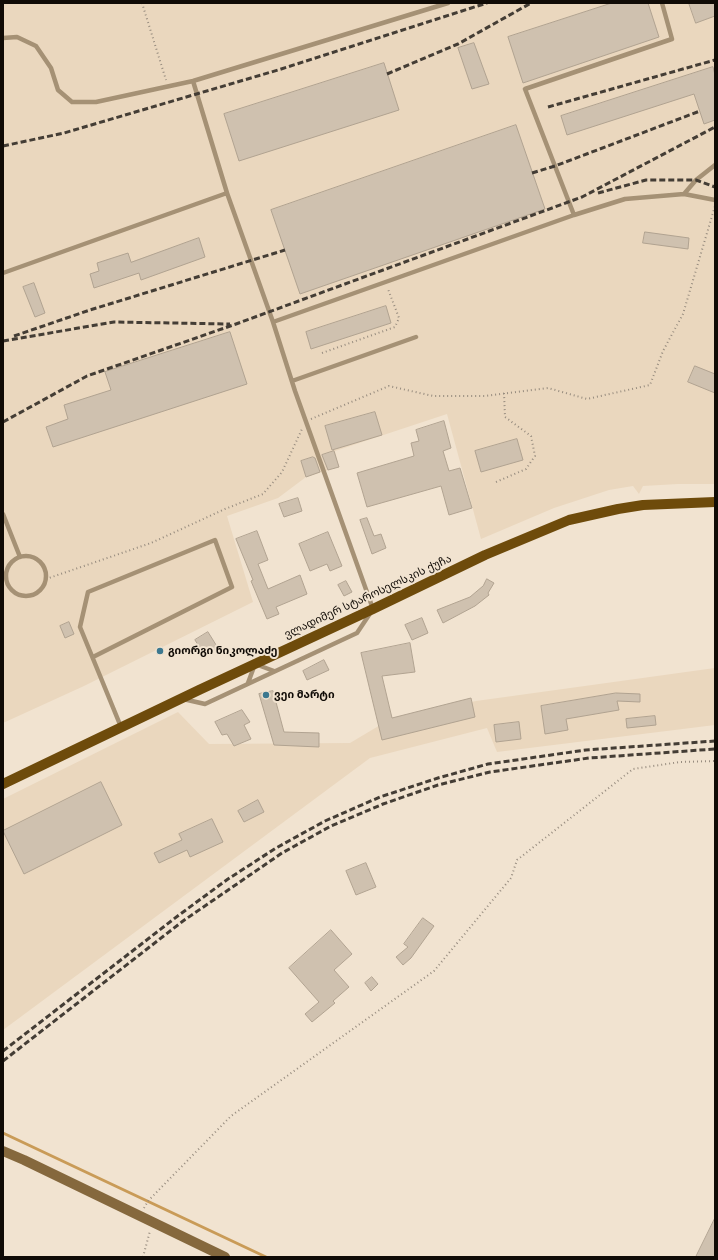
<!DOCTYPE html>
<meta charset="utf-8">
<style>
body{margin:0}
#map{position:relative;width:718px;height:1260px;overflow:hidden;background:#f1e3d0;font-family:"DM Sans",sans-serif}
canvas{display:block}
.frame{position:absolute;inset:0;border:4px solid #100b06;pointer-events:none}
</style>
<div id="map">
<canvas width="718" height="1260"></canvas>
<div class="frame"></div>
</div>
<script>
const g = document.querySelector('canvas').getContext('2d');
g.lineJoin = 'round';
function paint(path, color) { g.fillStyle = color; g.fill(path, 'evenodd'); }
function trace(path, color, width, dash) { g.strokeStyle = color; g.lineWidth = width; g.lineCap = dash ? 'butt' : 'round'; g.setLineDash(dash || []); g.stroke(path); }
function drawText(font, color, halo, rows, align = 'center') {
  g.font = font + ' "DM Sans","Noto Sans Georgian",sans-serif'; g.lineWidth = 4; g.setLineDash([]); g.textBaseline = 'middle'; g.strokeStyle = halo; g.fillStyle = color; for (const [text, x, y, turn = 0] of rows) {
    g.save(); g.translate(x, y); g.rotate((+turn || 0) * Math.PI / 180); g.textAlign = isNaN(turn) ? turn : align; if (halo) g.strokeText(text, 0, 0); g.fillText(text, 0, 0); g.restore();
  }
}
const built = new Path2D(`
 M3 3H715V484H678L643 486 639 494 633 486 609 490 554 508 481 539 447 414 335 451 339 467 306 477 278 498 227 516 253 602 84 686 3 723Z
 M715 668V725L497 752 487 728 370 758 3 1030V799L178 712 209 744 350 743 392 718 476 701Z`);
const stream = new Path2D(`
 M3 1133 266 1257`);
const building = new Path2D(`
 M612 3H648L659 37 523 83 508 37Z
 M689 3H715V16L696 23Z
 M474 43 489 84 472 89 458 48Z
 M384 63 399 110 239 161 224 114Z
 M713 67 715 75V120L704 124 694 94 567 135 561 116Z
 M516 125 545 209 300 294 271 210Z
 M645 232 689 238 688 249 643 243Z
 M199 238 205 257 141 280 139 273 94 288 90 274 99 271 97 263 128 253 131 262Z
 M34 283 45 313 35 317 23 287Z
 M386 306 391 323 311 349 306 332Z
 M230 332 247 384 53 447 46 427 68 419 64 405 111 390 105 372Z
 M695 366 715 374V393L688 382Z
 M375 412 382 435 332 450 325 426Z
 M444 421 451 448 443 451 449 471 460 468 472 508 449 515 441 486 367 507 357 473 414 456 411 443 419 441 416 430Z
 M517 439 523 460 481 472 475 451Z
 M334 451 339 467 328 470 322 455Z
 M313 457 315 458 320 472 306 477 301 461Z
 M298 498 302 511 284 517 279 504Z
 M367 518 374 536 381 534 386 548 372 554 360 520Z
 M257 531 268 560 258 564 268 589 300 575 307 594 276 607 279 614 267 619 251 581 253 580 236 539Z
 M328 532 342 566 330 571 327 564 310 571 299 544Z
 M487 579 494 583 488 593 489 595 475 606 443 623 437 610 470 597 483 586Z
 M346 581 352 592 344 596 338 585Z
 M422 618 428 633 412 640 405 625Z
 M69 622 74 634 65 638 60 626Z
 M208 632 218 648 205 656 195 640Z
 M410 643 415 672 382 676 392 718 471 698 475 717 382 740 361 653Z
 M324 660 329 670 307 680 303 671Z
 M273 691 284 732 319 733V747L274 745 259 694Z
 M616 693 640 694V702L617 701 619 710 566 719 568 730 545 734 541 706Z
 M242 710 250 722 244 725 251 739 234 746 227 734 222 735 215 722Z
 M655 716 656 725 627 728 626 719Z
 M519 722 521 739 496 742 494 725Z
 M101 782 122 825 24 874 3 831Z
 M258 800 264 812 244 822 238 811Z
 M212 819 223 842 190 857 187 850 159 863 154 853 182 840 179 834Z
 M366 863 376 887 356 895 346 871Z
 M423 918 434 926 411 958 403 965 396 957 408 947 404 944Z
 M331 930 352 954 334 970 349 987 333 1001 335 1003 312 1022 305 1014 319 1002 289 968Z
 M372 977 378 984 371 991 365 983Z
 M715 1218V1257H696Z`);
const path = new Path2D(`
 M142 3 166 80
 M322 353 395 327 399 318 388 289
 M311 419 389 386 433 396H485L548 388 587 399 650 385 663 351 683 314 715 206
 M496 482 526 469 535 456 531 436 505 417 504 393
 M46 579 151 543 225 509 263 494 282 472 302 429
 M144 1208 148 1201 231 1116 434 971 511 878 517 860 633 769 680 762 715 761
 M143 1257 150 1231`);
const lane = new Path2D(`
 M3 38 17 37 36 46 51 68 58 90 72 102H96L193 81 448 3
 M193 81 227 193
 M684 194 715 200
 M574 215 525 89 672 39 662 3
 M3 273 227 193 273 322
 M292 381 416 337
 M3 514 20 557
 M6 576a20 20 0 1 1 40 0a20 20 0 1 1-40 0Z
 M93 657 232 587 215 540 88 592 80 627 121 727
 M248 683 255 664 274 671
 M183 699 205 704 357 633 373 609 295 391 273 322 574 215 625 199 684 194 696 180 715 165`);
const secondary = new Path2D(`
 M3 1151 24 1160 225 1257`);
const primary = new Path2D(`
 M3 784 199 690 373 609 485 555 569 520 618 509 643 505 715 502`);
const rail = new Path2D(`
 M387 74 458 44 531 3
 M548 107 715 60
 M3 146 64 133 278 70 487 3
 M532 173 555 166 700 111
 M598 193 646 180H696L715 187
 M14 336 90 310 285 250
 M3 341 114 322 230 324
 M3 422 87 376 236 324 582 197 715 127
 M3 1051 179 915 228 879 276 848 325 821 380 797 438 778 488 764 586 750 715 741
 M3 1061 183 921 282 853 331 826 383 804 438 785 490 772 589 758 715 749`);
const markers = [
 [160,651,4,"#3c788f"],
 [266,695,4,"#3c788f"]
];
const streetNames = [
 ["ვლადიმერ სტაროსელსკის ქუჩა",368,597,-25]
];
const poiNames = [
 ["გიორგი ნიკოლაძე",168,651],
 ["ვეი მარტი",274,695]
];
paint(built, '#ead7be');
trace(stream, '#c99b57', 3);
paint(building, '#cfc1af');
trace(building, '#b1a391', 1);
trace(path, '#978c7f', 2, [1, 3]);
trace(lane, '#a59175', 4.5);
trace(secondary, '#85683d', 10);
trace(primary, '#6e4b0b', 10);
trace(rail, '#443d35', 3, [6, 3]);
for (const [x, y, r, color] of markers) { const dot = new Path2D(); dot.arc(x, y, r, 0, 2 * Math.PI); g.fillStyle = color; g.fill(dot); trace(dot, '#f1e3d0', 1.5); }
drawText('11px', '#100b06', '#f1e3d0', streetNames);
drawText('bold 11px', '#100b06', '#f1e3d0', poiNames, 'left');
</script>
